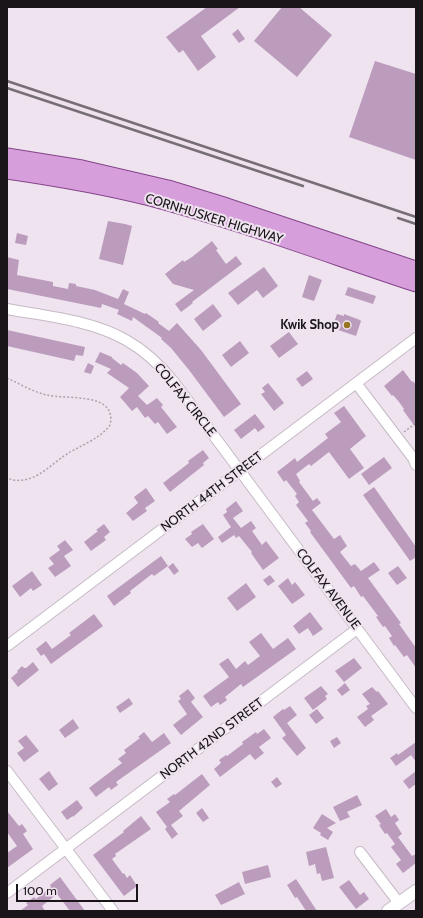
<!DOCTYPE html>
<style>
body{margin:0}
#map{position:relative;width:423px;height:918px;overflow:hidden;background:#eee3ef;font-family:Cabin,sans-serif}
canvas{display:block}
.frame{position:absolute;inset:0;border:8px solid #191519;pointer-events:none}
.scale{position:absolute;left:16px;top:884px;width:122px;height:18px;box-sizing:border-box;border:2px solid #191519;border-top:0;padding-left:5px;font-size:12px;line-height:14px;white-space:nowrap;color:#191519;-webkit-text-stroke:3px #eee3ef;paint-order:stroke}
</style>
<div id="map">
<canvas width="423" height="918"></canvas>
<div class="frame"></div>
<div class="scale">100 m</div>
</div>
<script>
const g = document.querySelector('canvas').getContext('2d');
g.lineJoin = 'round';
function paint(path, color) { g.fillStyle = color; g.fill(path, 'evenodd'); }
function trace(path, color, width, dash) { g.strokeStyle = color; g.lineWidth = width; g.lineCap = dash ? 'butt' : 'round'; g.setLineDash(dash || []); g.stroke(path); }
function drawText(font, color, halo, rows, align = 'center') {
  g.font = font + ' Cabin,sans-serif'; g.lineWidth = 4; g.setLineDash([]); g.textBaseline = 'middle'; g.strokeStyle = halo; g.fillStyle = color; for (const [text, x, y, turn = 0] of rows) {
    g.save(); g.translate(x, y); g.rotate((+turn || 0) * Math.PI / 180); g.textAlign = isNaN(turn) ? turn : align; if (halo) g.strokeText(text, 0, 0); g.fillText(text, 0, 0); g.restore();
  }
}
const building = new Path2D(`
 M207 7H240L201 36 216 57 198 71 183 50 179 53 166 37Z
 M282 7H299L332 35 297 77 254 41Z
 M238 29 245 39 239 43 232 34Z
 M375 61 416 74V160L349 137Z
 M108 221 125 224 132 226 123 265 99 259Z
 M17 233 28 236 26 245 15 243Z
 M212 241 218 249 216 250 226 264 236 256 242 264 192 302 193 303 181 312 175 304 194 290 173 284 165 274 183 260 184 262 192 257Z
 M7 257 19 260 17 275 53 282V286L68 289 69 283 76 284V286L95 290 118 299 123 289 129 292 124 304 145 314 146 313 159 322 158 323 169 331 177 323 201 350 241 404 224 417 189 370 171 348 161 339 162 338 133 317 132 321 117 314 119 310 102 304 101 308 7 289Z
 M264 267 278 286 263 298 257 290 238 305 228 293Z
 M309 275 322 280 314 301 302 297Z
 M348 287 376 296 373 304 345 295Z
 M213 304 222 316 203 331 194 319Z
 M337 314 344 316V314L360 320 361 321 356 336 332 328Z
 M7 330 85 347 83 356 76 355 74 361 7 346Z
 M289 332 298 344 279 358 270 346Z
 M240 341 249 353 231 367 222 355Z
 M100 352 112 357V358L121 365 123 363 137 373 149 386 138 396 147 405 157 398 163 405 161 407 177 427 167 434 158 422 155 424 148 416 145 418 137 407 132 411 120 397 129 388 107 373 111 369 95 362Z
 M88 363 94 366 91 374 84 372Z
 M403 370 412 382 413 381 416 385V428L403 410 404 409 399 402 393 395 392 396 384 386Z
 M307 371 313 379 302 387 296 379Z
 M268 383 284 403 274 411 261 394 265 392 262 388Z
 M344 406 366 436 350 449 364 468 349 479 329 452 311 466 309 464 296 474 300 481 299 482 313 501 317 498 321 503 312 510 334 539 340 535 347 546 340 552 351 566 355 564 361 571 374 562 380 570 368 578 401 623 399 624 416 648V668L407 655 404 657 395 645 394 646 389 638 392 636 385 626 383 627 376 617 378 616 363 596 361 597 354 586 351 588 310 532 311 531 305 523 308 521 296 505 299 502 295 496 297 494 286 480 284 482 277 472 295 458 297 462 328 438 325 434 341 422 334 413Z
 M255 414 265 427 258 432 255 428 241 439 234 430Z
 M203 450 209 458 203 463 204 465 170 492 163 483 189 463 188 461Z
 M384 457 392 468 369 485 361 474Z
 M374 487 416 547V557L410 561 363 495Z
 M146 488 155 501 145 508 147 511 133 521 126 513 138 503 134 497Z
 M236 501 243 511 233 518 241 528 251 521 256 528 252 531 262 545 266 541 279 558 263 570 251 553 252 552 239 536 236 538 234 535 222 543 218 537 231 527 223 515 227 512 226 509Z
 M104 524 110 532 104 537 106 540 91 551 84 542 98 531 96 530Z
 M203 524 214 539 202 548 198 543 192 547 185 539 192 534 191 532Z
 M65 540 73 550 64 556 71 566 55 577 48 568 54 564 49 558 60 550 57 546Z
 M161 556 168 566 154 576 152 574 130 591 131 593 114 606 107 596Z
 M173 563 179 571 174 575 168 567Z
 M398 566 407 578 397 585 388 573Z
 M32 571 42 585 33 591 31 588 20 597 12 586Z
 M270 575 275 581 268 586 263 580Z
 M288 578 292 585 295 582 305 595 292 604 278 586Z
 M246 583 256 597 237 611 227 598Z
 M310 612 323 629 313 636 308 628 299 634 293 626Z
 M94 614 103 626 51 664 44 654 41 656 36 649 46 641 52 649 71 635 69 633Z
 M261 633 273 649 288 638 296 649 243 687 241 684 225 697 227 700 220 705 218 702 211 707 203 696 229 677 219 664 228 658 236 669 245 661 248 665 260 656 249 642Z
 M354 658 362 668 344 682 335 671Z
 M33 662 39 670 18 687 11 678 18 672 17 671 22 666 24 668H26Z
 M345 683 350 690 342 696 337 690Z
 M321 686 328 694 325 696 327 699 313 710 304 698Z
 M372 687 377 692 378 691 388 704 371 716 374 720 365 727 357 717 368 709 366 706 370 704 362 694Z
 M188 689 195 698 191 702 203 717 181 735 173 725 187 714 178 701 181 699 179 696Z
 M129 698 133 704 120 713 116 707Z
 M290 706 297 715 287 723 306 748 297 756 282 738 286 735 273 717 283 709 284 710Z
 M317 709 324 718 316 724 309 715Z
 M73 719 79 728 65 738 59 730Z
 M264 729 271 738 259 747 264 753 255 760 250 754 220 777 214 769 221 763 219 760 226 755 227 756 243 744 242 742 256 732 257 734Z
 M144 732 152 742 164 733 171 743 116 782 118 785 111 790 109 787 96 797 89 788 122 763 118 759 126 753 124 750 140 738 138 737Z
 M26 735 39 751 24 762 17 753 24 748 18 741Z
 M337 737 341 743 334 748 330 741Z
 M416 742V762L411 755 396 766 390 758 397 753 398 755Z
 M49 771 58 784 49 791 39 779Z
 M416 771V784L409 789 403 781Z
 M202 774 210 785 179 811 183 816 171 825 178 834 172 839 165 829 167 827 156 812 170 802 167 799 174 794 175 795Z
 M277 777 282 784 276 788 271 782Z
 M357 795 362 805 347 812 350 817 340 821 333 807Z
 M77 800 83 808 73 817V816L67 820 61 812Z
 M202 808 209 818 203 822 196 813Z
 M386 809 391 817 395 814 399 820 395 823 402 834 398 837 412 856 416 854V863L403 873 396 864 401 860 391 847 395 844 387 833 385 834 379 825 381 824 375 816Z
 M7 811 19 826 22 824 27 831 23 834 33 849 7 868V853L17 846 7 832Z
 M322 814 336 823 327 828 333 832 328 840 320 835 321 833 313 828Z
 M141 816 151 829 115 854 116 856 112 859 123 874 124 873 127 878 130 875 137 886 124 896 93 855 124 832 123 831Z
 M326 847 334 878 322 881 320 873 317 874 315 864 309 866 306 852Z
 M268 865 271 877 245 884 242 872Z
 M60 877 85 911H70L57 894 42 906 45 911H20L28 905 26 903 34 897 36 899 51 887 50 885Z
 M296 879 317 911H306L297 897 295 898 287 885Z
 M349 880 360 895 364 892 369 899 356 909 339 887Z
 M239 882 245 894 221 905 215 895Z`);
const path = new Path2D(`
 M7 378C20 384 33 392 47 395 65 400 118 391 110 425 100 439 81 445 67 454 54 462 43 475 28 479 21 481 14 481 7 478
 M404 432 416 423`);
const minor = new Path2D(`
 M7 309C45 316 91 320 126 340 144 350 160 365 174 382L416 708
 M356 383 413 458 416 465
 M7 646 416 338
 M7 771 113 911
 M360 852 399 903
 M7 893 357 629`);
const tertiary = new Path2D(`
 M388 911 416 891`);
const primary = new Path2D(`
 M7 156 82 168 168 188 227 206 416 269
 M7 171C55 178 103 186 150 198 240 222 328 255 416 284`);
const rail = new Path2D(`
 M7 81 416 217
 M7 88 303 186
 M398 218 416 224`);
const markers = [
 [347,325,4,"#96771f"]
];
const streetNames = [
 ["CORNHUSKER HIGHWAY",214,219,17],
 ["COLFAX CIRCLE",185,400,51],
 ["NORTH 44TH STREET",212,492,-37],
 ["COLFAX AVENUE",328,589,53],
 ["NORTH 42ND STREET",212,739,-37]
];
const poiNames = [
 ["Kwik Shop",339,325]
];
paint(building, '#bc9cbd');
trace(minor, '#c5bac6', 12);
trace(tertiary, '#c5bac6', 14);
trace(primary, '#844489', 17);
trace(path, '#aba3ac', 1.5, [2, 2]);
trace(minor, '#fff', 10);
trace(tertiary, '#fff', 12);
trace(primary, '#d79edc', 15);
trace(rail, '#766f76', 2.5);
for (const [x, y, r, color] of markers) { const dot = new Path2D(); dot.arc(x, y, r, 0, 2 * Math.PI); g.fillStyle = color; g.fill(dot); trace(dot, '#eee3ef', 1.5); }
drawText('13px', '#191519', '#eee3ef', streetNames);
drawText('bold 13px', '#191519', '#eee3ef', poiNames, 'right');
</script>
